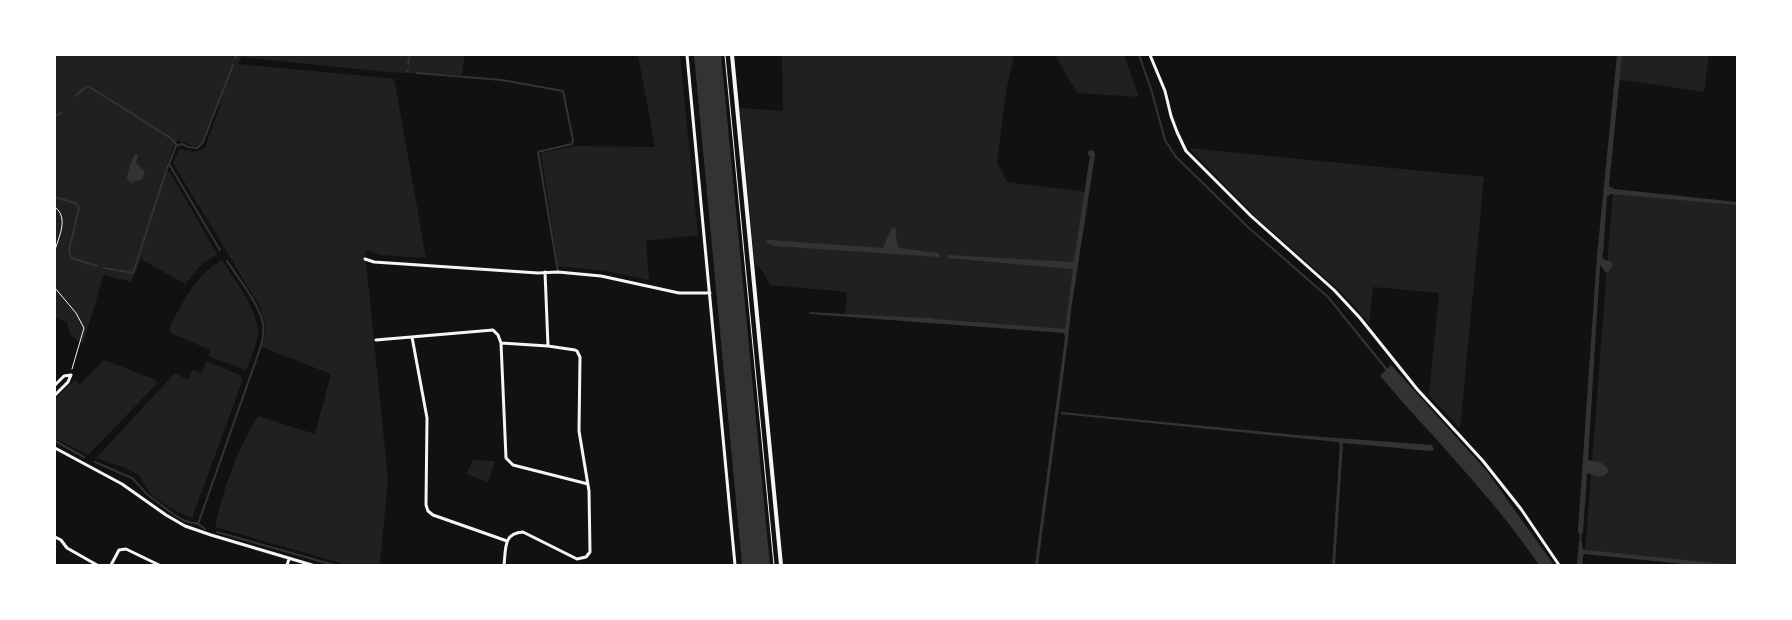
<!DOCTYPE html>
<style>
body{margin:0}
#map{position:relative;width:1792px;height:620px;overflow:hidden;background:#111;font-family:"Asap Condensed",sans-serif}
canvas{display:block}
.frame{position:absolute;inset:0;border:56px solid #fff;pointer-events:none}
</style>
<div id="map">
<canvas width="1792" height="620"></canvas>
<div class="frame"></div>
</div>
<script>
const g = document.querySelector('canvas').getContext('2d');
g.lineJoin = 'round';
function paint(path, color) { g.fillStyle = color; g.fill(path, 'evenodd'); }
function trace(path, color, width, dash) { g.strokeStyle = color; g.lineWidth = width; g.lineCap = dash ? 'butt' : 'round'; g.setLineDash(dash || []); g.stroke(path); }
const green = new Path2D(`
 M55 55H465L462 75 386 72 242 57 238 64 388 78 393 79 395 83 426 258 379 255 368 250 365 252 388 479 380 565H347L215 527C223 488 237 450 258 416L315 434 331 374 262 347C267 330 266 323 260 307L173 163 179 149 195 152 205 148 225 91 202 142C192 151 187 140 176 141L165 169 170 172 217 254 201 265 185 284 141 259 131 282 104 275 83 343C72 339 69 333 67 322L55 318Z
 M638 55H680L698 235 646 241 649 280 606 271 558 266 541 153 575 146 655 147Z
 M782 55H1014L1006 92 997 162 1007 182 1088 192 1065 331 845 315 847 292 770 285 762 270 755 265 740 108 783 111Z
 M1055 55H1124L1139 97 1077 93Z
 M1618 55H1709L1704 92 1616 79Z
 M1189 148 1484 177 1460 429 1429 395 1439 293 1373 287 1369 324 1349 300 1330 282 1258 219Z
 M1613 190 1737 205V565H1703L1585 553Z
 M222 260C234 279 259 311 258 333 257 345 250 359 246 370L208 356 210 350 173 334 169 330 170 326C184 301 195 275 222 260Z
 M104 360 156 380 157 384 88 455 55 438V399L75 380 80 384Z
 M206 361 240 375 243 379 192 518C172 509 147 498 140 476L126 468 96 458 175 373 188 380 193 370 202 373Z
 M473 460 495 461 488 482 466 474Z`);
const water = new Path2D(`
 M694 55H721L770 565H742Z
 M1617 55H1622L1609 186 1614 189 1737 202V205L1611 194 1606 197 1602 256 1603 259 1611 262 1613 266 1606 273 1600 265 1588 460 1602 463 1608 469V472C1601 480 1595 476 1588 473L1587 475 1583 532 1580 534 1578 532V529L1597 256Z
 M1090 150 1094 151 1095 155 1071 310 1068 339 1038 565H1035L1065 338 1064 333 810 314 809 312 924 318 929 317 934 319 1065 329 1073 270 1071 269 948 258 947 255 1072 262 1074 261 1090 156 1087 154Z
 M135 154 138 155 136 163 145 172 142 179 131 183 127 178C127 175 133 156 135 154Z
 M892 227 896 228V237L899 248 938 253 940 257 774 246 767 243 766 240H770L883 248Z
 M1391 365 1486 470 1554 565H1539C1493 497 1433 438 1380 376Z
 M1061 412 1297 435 1432 445 1434 450 1430 451 1343 443 1335 565H1332L1340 444 1338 442 1061 414Z
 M1579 542H1582V548L1585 550 1735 565H1694L1584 554 1583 556 1582 565H1577Z`);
const stream = new Path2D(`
 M1139 55 1151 89 1165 140 1176 157 1249 228 1328 297 1387 370
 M235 58 237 55
 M408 64 410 55
 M407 70 408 72
 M417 73 502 80 563 91 573 140 572 144 538 152 558 272
 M76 96 83 89 88 86 172 139 177 145
 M55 116 62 113
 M55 197 75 203 79 208 69 250 71 258 97 266
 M220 250 169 164 176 146 182 144 188 147 197 148 203 142 233 65
 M1602 254 1606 196
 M104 268 133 273 168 165
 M55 441 84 457
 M95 462 132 478 147 494 173 514 185 521 198 524
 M205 529 198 524 261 346C263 337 265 328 262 319 256 300 238 278 227 261
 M217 532 334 565
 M1580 543 1581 532`);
const path = new Path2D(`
 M725 55 774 565
 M55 207C69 218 59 236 55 250
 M55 288 76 313 84 328 72 369`);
const minor = new Path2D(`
 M687 55 735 565
 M1150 55 1165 91 1171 116 1177 132 1186 151 1251 216 1334 290 1360 318 1417 389 1483 461 1521 509 1559 565
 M365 259 374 262 538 273 558 272 601 276 679 293H710
 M412 337 427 418 426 505 428 511 433 515 507 541
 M376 340 493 330 498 335 501 343 548 346
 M501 343 506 458 513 465 588 484
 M55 385 64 376 71 375
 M55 395 68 382 71 375
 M55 448 122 484 166 515 185 526 211 535 312 565
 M55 537 61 540 67 548 97 565
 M111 565 119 550 126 549 159 565
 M287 565 289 559
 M504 565C506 549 503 533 523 532L577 559 586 557 590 552 589 491 579 431 580 357 577 351 575 350 548 346 545 272`);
const tertiary = new Path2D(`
 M732 55 781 565`);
paint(green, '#202020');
paint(water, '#333');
trace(stream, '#333', 2);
trace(path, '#f5f5f5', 1);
trace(minor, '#f5f5f5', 3);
trace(tertiary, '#f5f5f5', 4);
</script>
